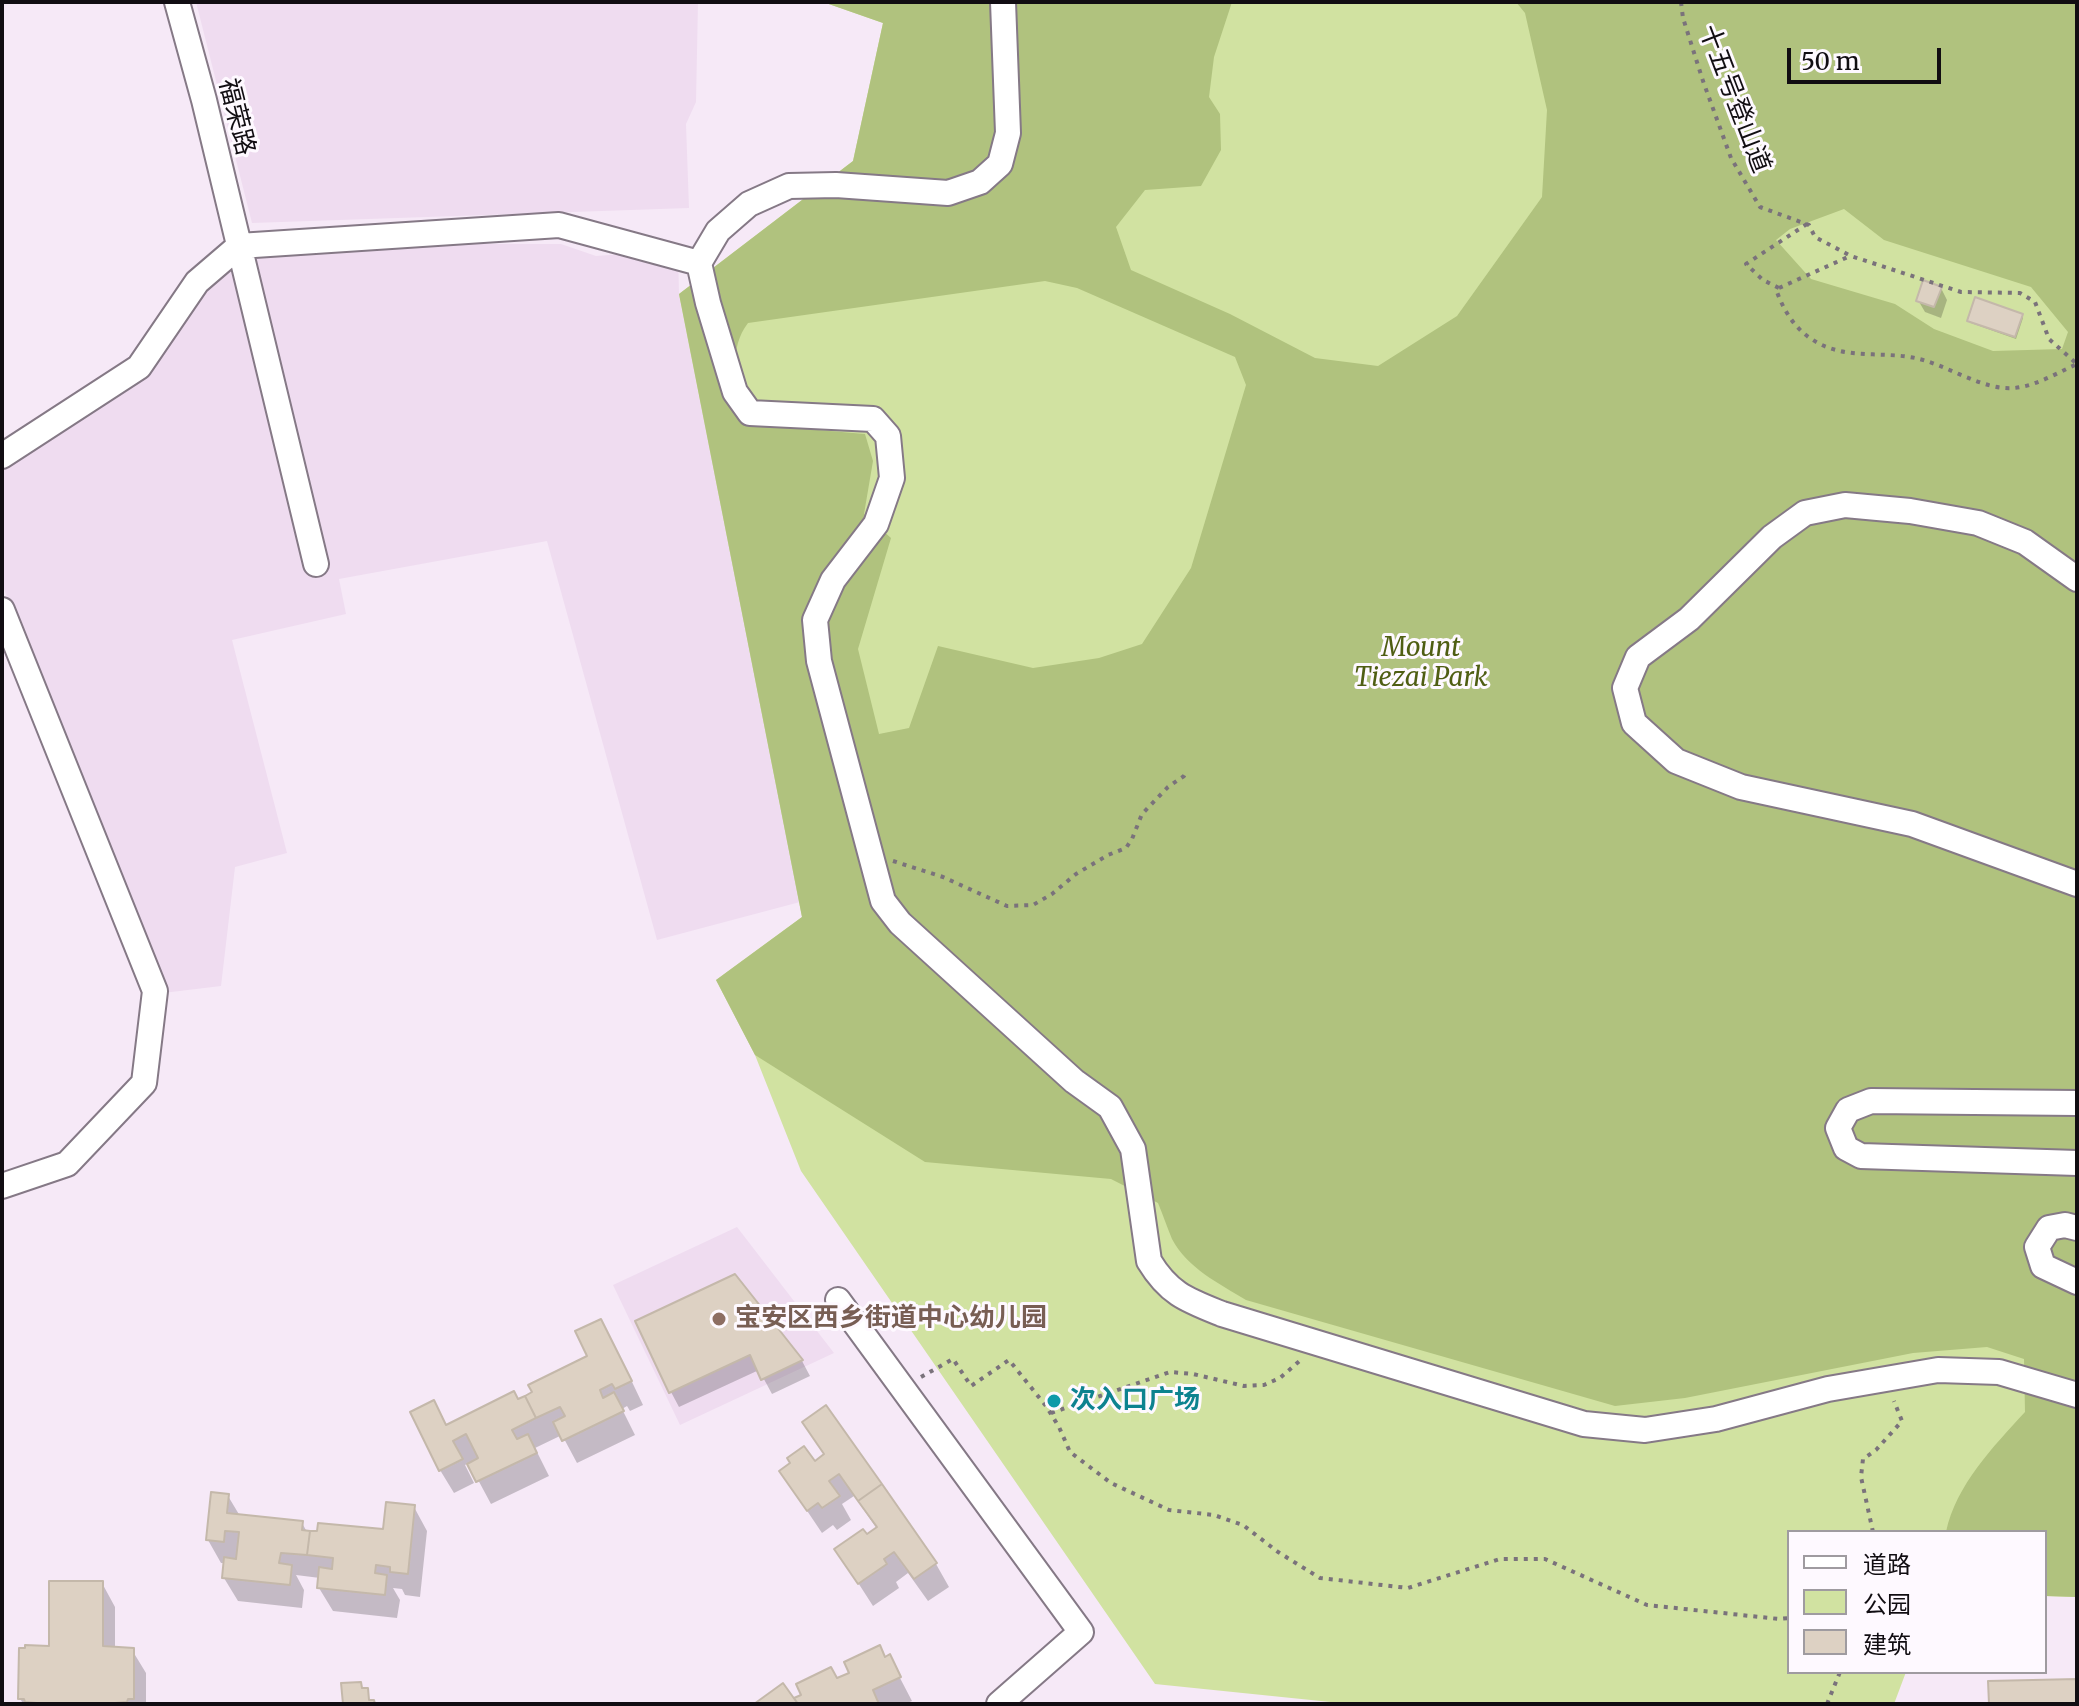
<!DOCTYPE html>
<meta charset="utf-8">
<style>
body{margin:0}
#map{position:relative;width:2079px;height:1706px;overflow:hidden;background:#f6e9f7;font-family:Merriweather,"Noto Sans SC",serif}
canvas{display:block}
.frame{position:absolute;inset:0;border:4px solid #110d12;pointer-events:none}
.legend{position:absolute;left:1787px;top:1530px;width:260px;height:144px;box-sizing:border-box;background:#fef9ff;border:2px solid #9f9ba0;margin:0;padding:10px 14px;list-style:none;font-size:24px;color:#110d12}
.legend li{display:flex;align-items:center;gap:16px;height:40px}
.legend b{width:40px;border:2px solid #9f9ba0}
.scale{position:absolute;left:1787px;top:48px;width:154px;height:36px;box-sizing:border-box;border:4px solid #110d12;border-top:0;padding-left:10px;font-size:24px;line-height:28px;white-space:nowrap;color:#110d12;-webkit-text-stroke:6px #fef9ff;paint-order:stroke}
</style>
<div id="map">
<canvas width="2079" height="1706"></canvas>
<div class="frame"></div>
<ul class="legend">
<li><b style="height:10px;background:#fff"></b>道路</li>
<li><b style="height:22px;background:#d1e2a1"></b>公园</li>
<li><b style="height:22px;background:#ddd1c3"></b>建筑</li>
</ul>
<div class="scale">50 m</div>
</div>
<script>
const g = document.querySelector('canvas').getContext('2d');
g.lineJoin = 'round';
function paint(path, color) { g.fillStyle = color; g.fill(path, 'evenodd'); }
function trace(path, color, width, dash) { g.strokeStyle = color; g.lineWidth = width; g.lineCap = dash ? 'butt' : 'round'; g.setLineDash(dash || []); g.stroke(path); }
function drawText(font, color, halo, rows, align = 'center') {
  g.font = font + ' Merriweather,"Noto Sans SC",serif'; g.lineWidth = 6; g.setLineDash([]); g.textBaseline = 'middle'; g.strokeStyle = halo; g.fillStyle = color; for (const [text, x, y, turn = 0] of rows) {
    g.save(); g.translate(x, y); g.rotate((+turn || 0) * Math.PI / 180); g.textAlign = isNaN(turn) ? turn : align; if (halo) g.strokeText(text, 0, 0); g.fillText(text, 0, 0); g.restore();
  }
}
const built = new Path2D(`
 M196 2H698L696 102 686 124 689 208 252 223Z
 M470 244H561L596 256 678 250 679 294 800 902 657 940 547 541 339 579 346 614 232 640 287 853 235 867 221 986 163 993 2 584V468L148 375 208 286 242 258Z
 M737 1227 834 1353 680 1425 613 1285Z`);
const green = new Path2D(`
 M823 2H2077V1597L2045 1596V1532H1789V1672H1906L1894 1704H1350L1155 1684 801 1171 755 1055 716 980 802 917 679 294 853 161 883 23Z`);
const forest = new Path2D(`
 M823 2H1232L1214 57 1209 97 1220 114 1221 150 1201 186 1145 190 1116 227 1131 270 1230 314 1315 358 1378 366 1457 316 1542 197 1547 110 1525 13 1516 2H2077V1597L2045 1596V1532H1946C1956 1485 1993 1447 2025 1412L2024 1359 1987 1347 1913 1353 1685 1398 1615 1406 1246 1300C1220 1284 1187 1268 1172 1239 1167 1227 1163 1215 1158 1203L1111 1179 925 1162 755 1055 716 980 802 917 679 294 853 161 883 23ZM1844 209 1884 240 2031 287 2068 332 2062 349 1993 351 1934 329 1895 304 1811 279 1776 240 1790 229ZM1045 281 1077 288 1235 357 1246 385 1191 568 1142 644 1099 658 1033 668 938 646 909 728 879 734 858 649 891 538 864 514 873 461 865 434 748 424 735 412C735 384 729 347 748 323Z`);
const shadow = new Path2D(`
 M1941 288 1947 300 1941 318 1925 312 1918 300Z
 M2022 315 2023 318 2016 339 1971 323 1969 321Z
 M735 1277 802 1361 810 1376 772 1394 759 1370 679 1407 671 1392Z
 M614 1344 643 1405 630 1411 627 1406 622 1409 635 1435 577 1463 562 1435 535 1448 549 1476 491 1504 469 1463 465 1465 474 1483 454 1493 440 1470 446 1426 518 1401Z
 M825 1408 936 1564 949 1587 928 1601 908 1573 896 1582 899 1588 873 1606 837 1550 877 1529 854 1496 842 1504 851 1520 837 1530 833 1525 822 1533 781 1472 814 1463 825 1456 805 1423Z
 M228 1496 240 1516 302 1523 307 1532H385L414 1507 427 1531 420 1597 405 1595 402 1589 393 1588 400 1600 397 1618 333 1611 319 1588 320 1578 296 1575 304 1590 302 1608 238 1601 224 1578 226 1563H221L208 1540Z
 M102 1583 115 1607V1649L132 1650 146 1673V1704H59L31 1700V1704H23L20 1698 51 1648Z
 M889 1657 912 1701 905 1704H758L793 1701Z`);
const building = new Path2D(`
 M1923 280 1942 287 1934 307 1916 301Z
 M1975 297 2023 314 2015 337 1967 321Z
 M735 1274 803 1360 761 1380 750 1355 669 1393 635 1321Z
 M601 1319 632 1381 615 1389 612 1384 600 1390 603 1398 614 1392 624 1411 562 1441 553 1422 565 1416 560 1407 536 1418 525 1396 532 1392 528 1385 587 1356 575 1331Z
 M514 1391 518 1399 525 1396 536 1418 512 1430 517 1439 528 1434 537 1453 476 1482 467 1464 478 1458 466 1434 453 1441 463 1459 439 1471 410 1412 434 1400 446 1425Z
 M826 1405 882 1484 858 1501 839 1474 829 1481 840 1496 822 1508 818 1503 807 1511 779 1471 790 1463 787 1458 804 1446 815 1461 824 1454 802 1422Z
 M882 1484 937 1563 914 1579 894 1552 884 1559 887 1564 858 1584 834 1549 863 1529 867 1534 877 1527 858 1501Z
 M211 1492 229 1494 227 1513 303 1521 302 1530 310 1531 307 1555 281 1553 279 1563 292 1565 290 1585 222 1578 224 1557 236 1559 239 1532 225 1531 224 1542 206 1540Z
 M386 1502 415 1505 408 1574 390 1572V1567L376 1565 375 1573 387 1575 385 1595 317 1588 319 1567 332 1569 333 1558 307 1555 310 1531H317L318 1523 383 1529Z
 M49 1581H103V1646L134 1648V1699H128L127 1702 103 1704H49L25 1702 24 1699H18L19 1648H25V1645L49 1646Z
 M880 1645 885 1657 890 1654 901 1677 873 1690 879 1704H798L794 1698 801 1695 796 1684 831 1667 837 1678 849 1673 844 1662Z
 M2077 1679V1704H1989L1988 1681Z
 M361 1682 362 1688H368L369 1700H374L375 1704H343L341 1683Z
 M783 1683 798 1704H754Z`);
const path = new Path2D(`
 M1681 2 1683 18 1703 81 1731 158 1760 207 1809 225 1815 237 1851 256 1961 292 2020 293 2035 302 2049 339 2077 364
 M1807 224 1746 264 1763 280 1779 288 1777 292C1784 311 1795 329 1813 340 1843 360 1882 351 1915 358 1946 364 1983 391 2014 388 2036 386 2057 373 2077 364
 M1779 288 1850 256
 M893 861 943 877 1007 906 1033 905 1052 894 1076 874 1108 855 1126 848 1132 839 1142 814 1168 787 1184 776 1187 771
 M921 1377 953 1359 971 1386 1009 1360 1046 1406 1059 1427 1070 1452 1111 1483 1169 1510 1214 1515 1243 1525 1278 1552 1320 1578 1408 1588 1500 1559H1545L1647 1605 1779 1619 1789 1618
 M1051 1413 1170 1372 1193 1374 1244 1386 1264 1385 1280 1378 1303 1358
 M1873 1532 1861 1477 1863 1459 1876 1450 1902 1421 1894 1401
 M1827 1704 1840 1672`);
const minor = new Path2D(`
 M177 2 204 100 316 564
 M1003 2 1008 133 1000 164 980 182 948 193 836 185 789 186 749 204 718 231 699 263 708 303 735 392 750 413 873 419 888 436 892 478 876 524 833 580 815 620 819 661 883 901 900 923 1074 1081 1110 1107 1133 1149 1149 1261C1169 1294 1187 1300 1222 1314L1584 1424 1645 1430 1716 1419 1828 1389 1938 1370 1999 1372 2077 1395
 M2 456 139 367 197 282 239 246 559 225 699 263
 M2077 579 2025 542 1978 523 1910 511 1845 505 1805 513 1772 537 1689 619 1638 657 1625 688 1634 723 1676 761 1741 787 1912 824 2077 884
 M2 610 155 991 144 1083 67 1164 2 1186
 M2077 1103 1871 1101 1848 1110 1838 1128 1846 1148 1861 1156 2077 1163
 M2077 1228 2065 1225 2049 1228 2037 1247 2043 1266 2077 1282
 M838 1300 1081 1632 999 1704`);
const markers = [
 [719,1319,8,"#8d6e63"],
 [1054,1401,8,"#0f9aa8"]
];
const streetNames = [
 ["十五号登山道",1734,99,69],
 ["福荣路",236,117,76]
];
const parkNames = [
 ["Mount",1421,649],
 ["Tiezai Park",1421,679]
];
const educationNames = [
 ["宝安区西乡街道中心幼儿园",735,1319]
];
const cultureNames = [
 ["次入口广场",1070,1401]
];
paint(built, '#efdcf0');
paint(green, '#d1e2a1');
paint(forest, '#b0c27e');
paint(shadow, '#0003');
paint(building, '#ddd1c3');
trace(building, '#c4b8aa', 2);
trace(minor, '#857986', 28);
trace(path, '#7a727b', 4, [4, 6]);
trace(minor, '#fff', 24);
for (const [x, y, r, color] of markers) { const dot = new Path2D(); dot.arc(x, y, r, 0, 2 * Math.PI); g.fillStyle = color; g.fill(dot); trace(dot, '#fef9ff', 3); }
drawText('26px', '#110d12', '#fef9ff', streetNames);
drawText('italic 26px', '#4f5e13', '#fef9ff', parkNames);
drawText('bold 26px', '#785e54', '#fef9ff', educationNames, 'left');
drawText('bold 26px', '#0d838f', '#fef9ff', cultureNames, 'left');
</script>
